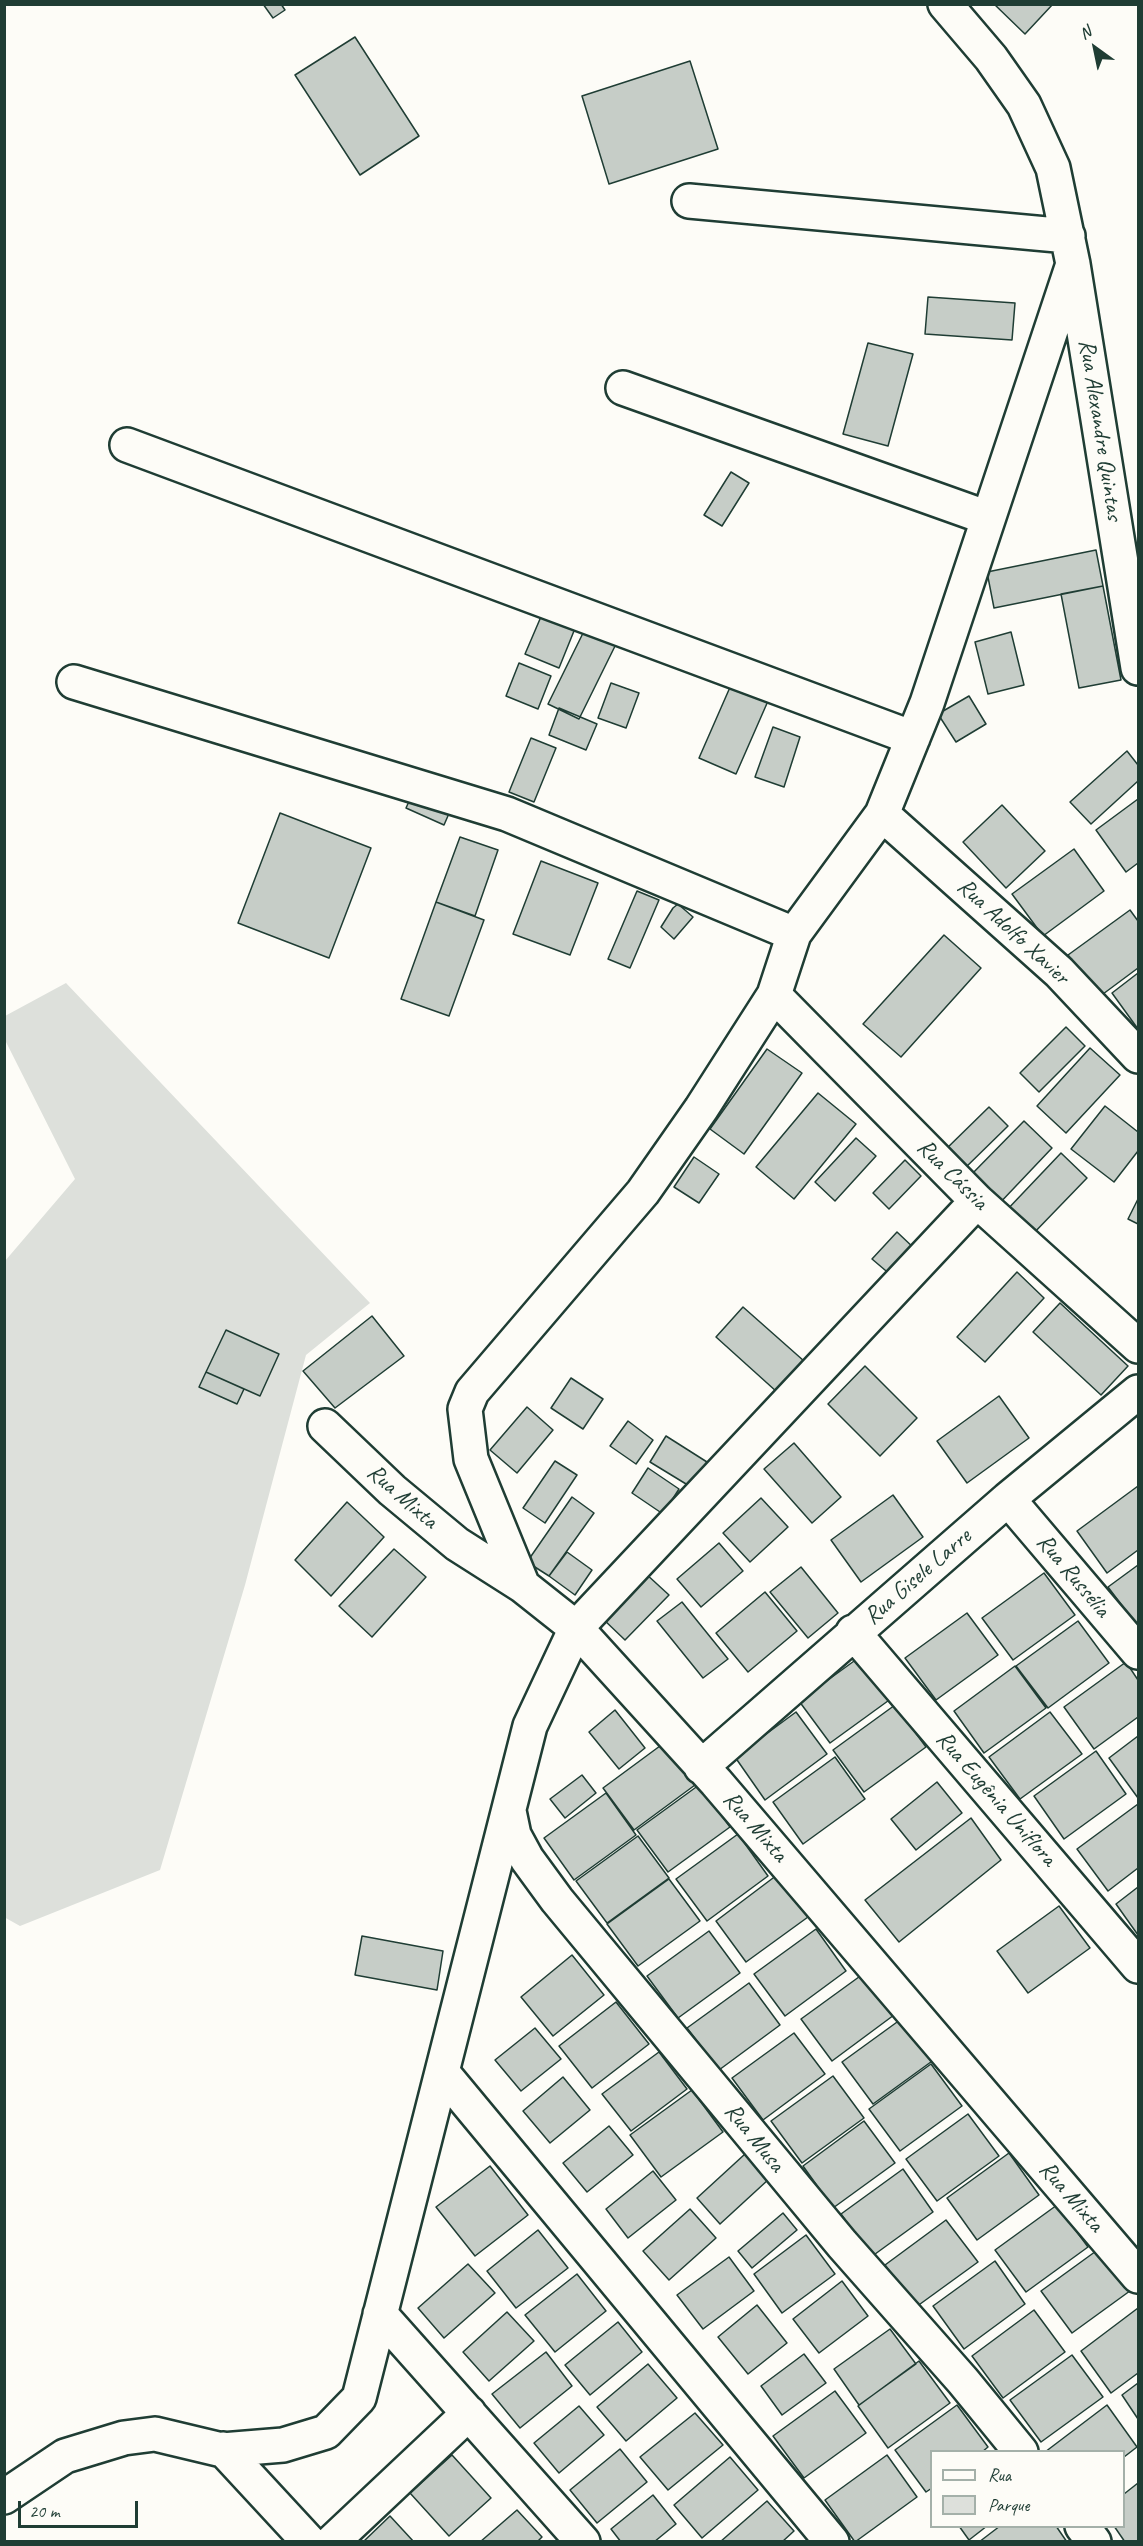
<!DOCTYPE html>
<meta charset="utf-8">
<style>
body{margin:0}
#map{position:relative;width:1143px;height:2546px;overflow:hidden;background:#fdfcf7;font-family:Caveat,sans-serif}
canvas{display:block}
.frame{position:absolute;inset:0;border:6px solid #1f3d34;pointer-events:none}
.legend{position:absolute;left:930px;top:2450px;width:195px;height:78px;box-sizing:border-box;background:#fdfcf7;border:2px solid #a4b0a9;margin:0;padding:8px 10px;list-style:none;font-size:18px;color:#1f3d34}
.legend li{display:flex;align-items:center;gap:12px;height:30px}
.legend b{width:30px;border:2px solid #a4b0a9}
.north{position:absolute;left:1065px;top:18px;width:60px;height:60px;-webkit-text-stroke:4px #fdfcf7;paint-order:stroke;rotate:327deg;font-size:16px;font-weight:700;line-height:24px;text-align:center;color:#1f3d34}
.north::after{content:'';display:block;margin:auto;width:21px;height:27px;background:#1f3d34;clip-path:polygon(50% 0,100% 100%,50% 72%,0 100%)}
.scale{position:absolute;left:18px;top:2501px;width:120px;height:27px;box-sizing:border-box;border:3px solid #1f3d34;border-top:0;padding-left:8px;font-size:18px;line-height:21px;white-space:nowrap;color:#1f3d34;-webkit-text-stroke:4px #fdfcf7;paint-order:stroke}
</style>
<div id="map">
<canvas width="1143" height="2546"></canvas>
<div class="frame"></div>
<ul class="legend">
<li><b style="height:8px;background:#fdfcf7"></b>Rua</li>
<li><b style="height:16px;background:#dde0db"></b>Parque</li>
</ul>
<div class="north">N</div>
<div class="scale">20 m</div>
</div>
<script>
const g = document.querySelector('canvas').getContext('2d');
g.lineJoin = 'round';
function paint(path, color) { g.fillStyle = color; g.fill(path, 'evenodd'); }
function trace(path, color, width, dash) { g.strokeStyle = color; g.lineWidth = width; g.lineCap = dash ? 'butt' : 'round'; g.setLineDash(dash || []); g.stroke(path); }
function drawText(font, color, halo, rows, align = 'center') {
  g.font = font + ' Caveat,sans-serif'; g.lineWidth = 5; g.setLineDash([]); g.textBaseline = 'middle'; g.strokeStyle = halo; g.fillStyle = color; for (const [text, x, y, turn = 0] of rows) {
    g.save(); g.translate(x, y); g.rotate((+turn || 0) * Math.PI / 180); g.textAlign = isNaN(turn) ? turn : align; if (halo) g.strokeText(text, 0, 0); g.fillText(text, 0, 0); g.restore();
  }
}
const green = new Path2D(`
 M66 983 370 1303 306 1355 245 1585 160 1870 20 1926 4 1917 5 1261 75 1179 5 1040V1016Z`);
const building = new Path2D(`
 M263 4H281L285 10 273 18Z
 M994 4H1053L1025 34Z
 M355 37 419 136 360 175 295 75Z
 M690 61 718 149 609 184 582 96Z
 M928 297 1015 303 1012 340 925 334Z
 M868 343 913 354 888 446 843 434Z
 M731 472 749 483 722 526 704 515Z
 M1096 550 1103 586 994 608 987 572Z
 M1103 586 1121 680 1079 688 1061 594Z
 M543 612 576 626 559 668 525 654Z
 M589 621 620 636 579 719 548 704Z
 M1011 632 1024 685 988 694 975 642Z
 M519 663 551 676 538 709 506 696Z
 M611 683 639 693 626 728 598 718Z
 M731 685 768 701 736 774 699 758Z
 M969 696 986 724 956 742 938 714Z
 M559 708 597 724 586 750 549 735Z
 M773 727 800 737 784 787 755 777Z
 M531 738 556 748 534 802 509 792Z
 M1127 751 1138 765V781L1091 824 1070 802Z
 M416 786 454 802 444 825 406 808Z
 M1138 799V863L1126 872 1096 830Z
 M1002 805 1045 851 1006 888 963 842Z
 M280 813 371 848 329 958 238 923Z
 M460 837 498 850 475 916 436 902Z
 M1074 849 1104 891 1043 936 1012 894Z
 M541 861 598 883 570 955 513 934Z
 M637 891 659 900 630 968 608 959Z
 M436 902 484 920 449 1016 401 999Z
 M678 904 693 917 674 939 661 927 673 908Z
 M1130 910 1138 921V968L1099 997 1068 955Z
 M944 935 981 968 901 1057 863 1024Z
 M1138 973V1029L1112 993Z
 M1066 1027 1085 1046 1039 1092 1020 1073Z
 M1090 1048 1120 1075 1066 1133 1037 1106Z
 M767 1049 802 1073 744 1154 710 1129Z
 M818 1093 856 1124 794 1199 756 1167Z
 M1105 1106 1138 1132V1151L1114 1182 1071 1149Z
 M989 1107 1008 1126 962 1171 943 1152Z
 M1024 1121 1052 1148 996 1207 967 1179Z
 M856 1138 876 1156 835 1201 815 1182Z
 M1061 1153 1087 1178 1030 1237 1004 1213Z
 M694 1157 719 1174 699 1203 674 1187Z
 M905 1160 921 1176 889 1209 873 1193Z
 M1138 1199V1224L1128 1219Z
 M897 1232 916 1250 892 1276 872 1259Z
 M1017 1272 1044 1298 985 1362 957 1337Z
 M1060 1303 1128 1366 1101 1395 1033 1332Z
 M743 1307 804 1361 777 1392 716 1337Z
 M372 1316 404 1356 335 1408 303 1371Z
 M226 1330 279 1354 260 1396 206 1372Z
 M865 1366 917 1418 880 1456 828 1404Z
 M206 1372 244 1389 237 1404 199 1387Z
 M571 1378 603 1399 583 1429 551 1408Z
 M999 1396 1029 1438 967 1483 937 1441Z
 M527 1407 553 1430 517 1473 490 1450Z
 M628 1421 653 1440 636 1464 610 1446Z
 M666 1436 707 1462 691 1487 650 1462Z
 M794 1443 841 1497 812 1523 764 1469Z
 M555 1461 577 1475 545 1523 523 1508Z
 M648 1468 679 1489 663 1514 632 1493Z
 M1138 1486V1550L1107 1573 1077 1531Z
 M893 1495 923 1537 861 1582 831 1540Z
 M572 1497 594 1513 549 1576 527 1562Z
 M761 1498 788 1527 750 1562 723 1533Z
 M347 1502 384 1537 331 1596 295 1560Z
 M719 1543 743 1571 701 1607 677 1579Z
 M394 1549 426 1577 372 1637 339 1606Z
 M567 1552 592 1570 575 1595 549 1576Z
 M1138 1565V1627L1108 1587Z
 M801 1567 838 1613 808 1638 770 1592Z
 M645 1573 669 1595 625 1640 602 1618Z
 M1044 1573 1075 1615 1013 1660 982 1618Z
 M765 1592 797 1631 748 1672 716 1633Z
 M682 1602 728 1659 703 1678 657 1621Z
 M967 1613 998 1655 936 1700 905 1658Z
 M1078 1621 1109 1663 1048 1708 1016 1666Z
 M861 1656 892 1698 830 1743 799 1701Z
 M1126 1662 1138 1680V1717L1094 1749 1064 1707Z
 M1015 1666 1046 1708 984 1753 954 1711Z
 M895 1705 926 1747 864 1792 833 1750Z
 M615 1710 645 1748 619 1769 589 1732Z
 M796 1712 827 1754 765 1800 735 1757Z
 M1050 1712 1082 1754 1020 1799 989 1757Z
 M1138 1736V1798L1109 1758Z
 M664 1743 695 1785 634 1830 603 1788Z
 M1096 1751 1126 1794 1064 1839 1034 1796Z
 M835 1757 865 1799 803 1844 773 1802Z
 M582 1775 596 1793 565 1818 550 1799Z
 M937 1782 962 1813 916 1850 891 1819Z
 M699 1785 730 1827 668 1872 637 1830Z
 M606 1793 636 1835 574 1880 544 1838Z
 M1138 1804V1868L1108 1891 1077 1849Z
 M971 1818 1001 1860 899 1942 865 1900Z
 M738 1834 768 1876 707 1921 676 1879Z
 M638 1836 669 1878 607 1923 576 1881Z
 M777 1875 808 1917 746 1962 716 1921Z
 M669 1879 700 1921 638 1966 607 1924Z
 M1138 1887V1935L1116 1904Z
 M1059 1906 1090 1948 1028 1993 997 1951Z
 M816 1929 846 1971 785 2016 754 1974Z
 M709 1931 740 1973 678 2018 647 1976Z
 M362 1936 443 1951 437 1990 355 1975Z
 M572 1955 604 1995 553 2036 521 1997Z
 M863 1974 894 2015 832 2061 801 2019Z
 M749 1983 780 2025 719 2070 687 2028Z
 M616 2002 649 2044 592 2088 559 2046Z
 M904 2017 935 2059 873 2104 842 2062Z
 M535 2028 561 2059 521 2091 495 2060Z
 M794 2033 825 2074 763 2120 732 2078Z
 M659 2052 687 2089 631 2131 602 2094Z
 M931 2064 962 2106 900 2151 869 2109Z
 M833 2076 864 2118 802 2163 771 2121Z
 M563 2077 590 2110 550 2143 523 2111Z
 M692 2090 723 2132 661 2177 630 2135Z
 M968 2114 999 2156 937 2201 906 2159Z
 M864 2121 895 2163 833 2208 803 2166Z
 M609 2126 633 2155 587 2192 563 2163Z
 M1009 2153 1039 2195 977 2240 947 2198Z
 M745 2154 769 2179 720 2224 697 2198Z
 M490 2166 528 2215 475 2256 436 2207Z
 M903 2169 933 2212 871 2257 841 2214Z
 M653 2171 676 2200 628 2238 606 2209Z
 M1057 2205 1088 2247 1026 2292 995 2250Z
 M690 2209 716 2238 669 2280 643 2251Z
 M783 2213 797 2230 752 2268 738 2251Z
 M946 2220 978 2262 916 2307 885 2265Z
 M538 2230 568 2268 516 2308 487 2271Z
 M806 2235 835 2274 782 2313 754 2274Z
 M1103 2246 1134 2288 1072 2333 1041 2291Z
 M729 2257 754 2291 703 2329 677 2295Z
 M995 2261 1025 2304 964 2349 933 2306Z
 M468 2264 495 2293 444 2338 418 2308Z
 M577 2274 606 2311 555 2352 525 2315Z
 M842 2281 868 2316 819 2353 793 2319Z
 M757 2305 787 2343 748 2374 718 2337Z
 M1138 2308V2373L1111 2393 1081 2351Z
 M1034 2310 1065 2352 1003 2398 972 2356Z
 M507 2312 534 2341 489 2381 463 2352Z
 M618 2322 642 2352 590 2395 565 2365Z
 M890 2329 916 2364 859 2405 834 2369Z
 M546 2352 572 2386 520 2428 492 2394Z
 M804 2354 826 2383 782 2415 761 2386Z
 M1072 2355 1103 2397 1041 2442 1010 2400Z
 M919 2361 950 2403 888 2448 858 2406Z
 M648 2364 677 2398 626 2441 597 2407Z
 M1138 2383V2419L1122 2395Z
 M835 2391 866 2433 804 2478 773 2436Z
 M957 2405 988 2447 982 2452H932V2488L926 2492 895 2450Z
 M1107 2405 1137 2447 1124 2457V2452H1045Z
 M579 2406 604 2435 559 2473 534 2443Z
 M695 2413 723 2445 668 2490 640 2457Z
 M620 2449 647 2482 597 2523 570 2490Z
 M452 2455 491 2498 449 2536 410 2493Z
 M887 2455 917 2497 855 2542 825 2500Z
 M730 2457 758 2490 702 2538 674 2505Z
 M1138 2483V2542H1125L1114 2526H1124V2494Z
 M653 2495 676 2524 654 2542H621L611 2529Z
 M767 2501 794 2531 782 2542H720Z
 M517 2510 542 2537 537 2542H480Z
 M390 2516 414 2542H363Z
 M959 2526H987L969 2540Z
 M1000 2526H1056L1067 2542H979Z`);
const minor = new Path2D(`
 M945 4 991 58 1024 105 1053 168 1073 264 1138 668
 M689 201 1068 236
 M623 388 988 518
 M127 445 913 738
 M74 682 507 814 794 934
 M882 814 1059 972 1138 1056
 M774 995 977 1201 1138 1346
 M325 1426 392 1490 457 1544 523 1586 576 1628 716 1782 1138 2276
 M1008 1499 1138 1652
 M523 1586 471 1459 465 1409 472 1392 643 1192 701 1109 774 995 794 934 882 814 927 703 1073 264
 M853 1632 1138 1966
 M701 1767 1008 1499 1138 1392
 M509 1811 514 1835 527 1859 557 1900 842 2244 963 2381 1021 2452
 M442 2072 832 2542
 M380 2314 583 2542
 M223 2449 309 2542
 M4 2497 65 2456 124 2438 155 2434 222 2450 283 2445 326 2432 359 2398 530 1726 576 1628 977 1201
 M1082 2526 1094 2542
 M332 2542 469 2413`);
const streetNames = [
 ["Rua Alexandre Quintas",1100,430,81],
 ["Rua Adolfo Xavier",1013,932,43],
 ["Rua Cássia",952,1175,45],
 ["Rua Mixta",402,1497,41],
 ["Rua Russélia",1073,1576,50],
 ["Rua Gisele Larre",918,1577,-41],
 ["Rua Eugênia Uniflora",996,1799,49],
 ["Rua Mixta",755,1827,49],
 ["Rua Musa",754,2138,51],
 ["Rua Mixta",1071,2197,49]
];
paint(green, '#dde0db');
paint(building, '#c6cdc7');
trace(building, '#1f3d34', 1.5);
trace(minor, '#1f3d34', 38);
trace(minor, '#fdfcf7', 33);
drawText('24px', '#1f3d34', '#fdfcf7', streetNames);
</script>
